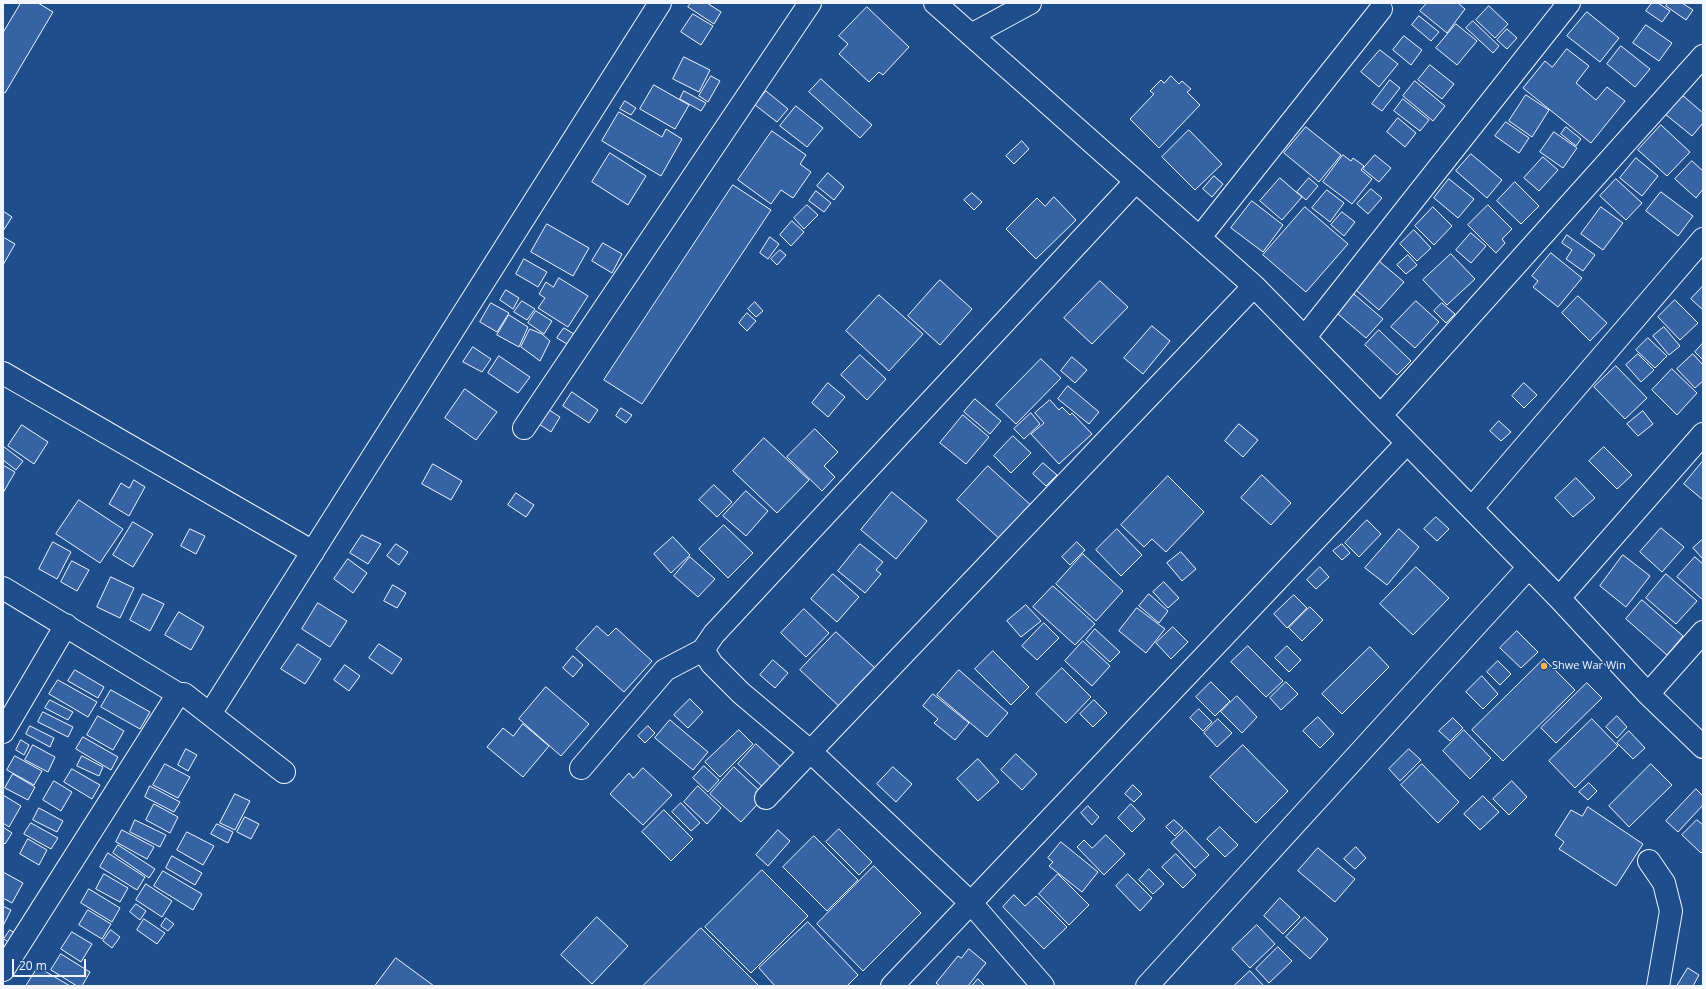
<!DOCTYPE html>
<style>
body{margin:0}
#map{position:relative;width:1706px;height:989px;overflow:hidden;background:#1f4e8c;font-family:"Open Sans",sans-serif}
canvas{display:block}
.frame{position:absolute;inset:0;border:4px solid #f2f6ff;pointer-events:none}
.scale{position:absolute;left:12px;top:959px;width:74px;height:18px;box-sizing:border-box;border:2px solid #f2f6ff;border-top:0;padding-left:5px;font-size:12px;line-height:14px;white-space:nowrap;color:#f2f6ff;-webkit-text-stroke:3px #1f4e8c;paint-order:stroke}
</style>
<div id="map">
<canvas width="1706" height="989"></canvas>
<div class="frame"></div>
<div class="scale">20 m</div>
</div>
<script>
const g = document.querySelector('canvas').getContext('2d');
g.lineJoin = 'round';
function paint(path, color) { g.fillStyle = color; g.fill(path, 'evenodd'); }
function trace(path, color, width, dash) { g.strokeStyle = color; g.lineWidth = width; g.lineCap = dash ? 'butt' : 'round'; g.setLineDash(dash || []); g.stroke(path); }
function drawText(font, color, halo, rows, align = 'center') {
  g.font = font + ' "Open Sans",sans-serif'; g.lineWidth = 3; g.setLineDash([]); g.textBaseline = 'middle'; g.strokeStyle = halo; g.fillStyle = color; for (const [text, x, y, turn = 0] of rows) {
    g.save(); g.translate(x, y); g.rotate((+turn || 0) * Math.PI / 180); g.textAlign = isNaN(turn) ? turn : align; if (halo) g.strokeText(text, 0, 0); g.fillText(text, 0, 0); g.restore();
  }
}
const building = new Path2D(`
 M21 3H38L53 12 5 93 3 92V33Z
 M691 3H707L721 12 714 24 688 7Z
 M1427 3H1458L1465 9 1447 33 1420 11Z
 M1652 3H1658L1670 11 1662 22 1646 11Z
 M1668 3H1682L1693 10 1686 20 1666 6Z
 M1489 6 1508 24 1495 38 1476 20Z
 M867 7 909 47 883 75 879 72 869 82 839 54 848 44 839 36Z
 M1587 12 1619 38 1600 62 1567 36Z
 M693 14 713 26 701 45 681 32Z
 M1419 16 1439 32 1431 41 1412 25Z
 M1473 21 1499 46 1493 53 1466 28Z
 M1456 24 1477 41 1457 65 1436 48Z
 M1646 25 1672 43 1659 61 1633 43Z
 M1507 29 1517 38 1507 49 1497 40Z
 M1404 36 1422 50 1411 65 1393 50Z
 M1621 46 1650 69 1635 87 1607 64Z
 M1567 49 1589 66 1576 83 1596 100 1607 87 1625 101 1591 143 1523 88 1545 61 1552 67Z
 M1380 50 1398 64 1379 87 1361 72Z
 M684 57 710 70 699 92 673 79Z
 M1430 65 1454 84 1442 99 1418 80Z
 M711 76 720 81 708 102 699 96Z
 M1171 76 1179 84 1182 81 1191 89 1187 92 1200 105 1159 148 1130 119 1154 94 1150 91 1161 80 1164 83Z
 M821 79 872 125 860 138 809 92Z
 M1390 80 1400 88 1382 111 1372 104Z
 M1415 81 1445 106 1433 121 1403 96Z
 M654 85 689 105 675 129 640 109Z
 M684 91 706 103 701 111 680 99Z
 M766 91 788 109 777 122 755 105Z
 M1681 94 1703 113V123L1692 136 1665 114Z
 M1526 95 1549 110 1532 137 1509 121Z
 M1403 99 1429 120 1420 131 1394 111Z
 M625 101 636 108 631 115 620 109Z
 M796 106 823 128 807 147 780 126Z
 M619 112 662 137 666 129 682 139 661 176 602 141Z
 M1398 118 1416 133 1405 147 1387 132Z
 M1506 122 1529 138 1519 153 1495 136Z
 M1661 125 1690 152 1667 176 1638 150Z
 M1306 127 1341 155 1319 182 1284 153Z
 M1566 127 1581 139 1576 146 1561 134Z
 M1189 130 1222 164 1195 190 1162 157Z
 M772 131 806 155 800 164 811 172 793 198 781 190 771 204 738 180Z
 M1554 132 1577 148 1563 168 1540 152Z
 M1022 141 1029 149 1014 164 1006 156Z
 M610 153 646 176 628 205 592 182Z
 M1471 154 1502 180 1487 198 1456 171Z
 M1343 155 1351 161 1353 158 1364 166 1361 170 1372 179 1352 204 1323 182Z
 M1375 155 1391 168 1379 182 1363 169Z
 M1543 157 1558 170 1539 191 1524 178Z
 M1636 158 1658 176 1642 196 1620 178Z
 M1692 161 1703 171V189L1696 198 1675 179Z
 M828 173 844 187 834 200 817 186Z
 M1214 176 1223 184 1212 197 1203 189Z
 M1280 178 1302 197 1282 220 1260 201Z
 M1309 178 1318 186 1306 200 1297 192Z
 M1449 179 1474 199 1458 218 1434 198Z
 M1616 179 1642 203 1626 220 1600 196Z
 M1515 182 1539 206 1521 224 1497 201Z
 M733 185 771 210 642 404 604 380Z
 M1371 189 1382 198 1368 214 1357 204Z
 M1327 190 1344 203 1330 222 1312 208Z
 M816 191 831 203 824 212 809 201Z
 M1661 192 1693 216 1678 236 1646 211Z
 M972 193 982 202 974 210 964 200Z
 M1054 197 1076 220 1036 259 1006 229 1037 198 1045 206Z
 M1252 201 1283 225 1263 252 1231 228Z
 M807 205 818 215 804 229 794 218Z
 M1488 205 1512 229 1502 239 1505 243 1496 253 1468 225Z
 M1305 207 1348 244 1306 292 1263 255Z
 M1433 207 1452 226 1434 245 1415 226Z
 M1601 207 1623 223 1603 250 1581 234Z
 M3 211 12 217 3 231Z
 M1342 212 1355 222 1344 236 1331 225Z
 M792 221 804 232 791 246 780 235Z
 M547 224 589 248 573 276 531 252Z
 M1414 230 1431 248 1417 261 1400 244Z
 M1471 233 1486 246 1471 263 1456 250Z
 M1567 235 1595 255 1583 271 1566 259 1572 250 1562 243Z
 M3 237 15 244 3 265Z
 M770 237 779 244 768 259 760 253Z
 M603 243 622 254 612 273 592 261Z
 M780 250 786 255 777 265 771 259Z
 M1551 253 1582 278 1558 307 1533 287 1538 281 1532 276Z
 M1451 254 1475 279 1447 305 1423 280Z
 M1408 255 1417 265 1406 274 1397 265Z
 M1373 256 1404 282 1379 310 1349 284Z
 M524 259 547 272 538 287 516 274Z
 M559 278 588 296 568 327 538 308 545 298 539 294 546 282 553 287Z
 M940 280 972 309 940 345 908 316Z
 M1100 281 1128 307 1092 344 1064 318Z
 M1703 286V310L1691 299Z
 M1348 289 1383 319 1366 338 1331 308Z
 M506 290 519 298 513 309 500 300Z
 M879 295 923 334 889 371 846 331Z
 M1578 296 1607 323 1590 341 1562 313Z
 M1675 300 1698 323 1680 340 1658 317Z
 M522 301 535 309 527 320 514 312Z
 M1416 301 1439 322 1415 348 1391 327Z
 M755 302 763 311 756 317 748 309Z
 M491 303 509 313 497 332 480 322Z
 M1442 303 1455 314 1446 323 1434 311Z
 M536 311 552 321 544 334 528 323Z
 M747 313 756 321 747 331 739 323Z
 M509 315 528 327 519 347 497 335Z
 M1152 326 1170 341 1143 374 1124 358Z
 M1664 327 1680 346 1669 355 1653 336Z
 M564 328 574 334 567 344 557 338Z
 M530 329 542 334 550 341 540 361 521 347Z
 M1379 330 1411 361 1397 375 1365 345Z
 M1648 338 1667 356 1655 368 1636 350Z
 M1703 343V360L1695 352Z
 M473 347 491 359 482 372 463 362Z
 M1638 354 1654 370 1641 382 1626 365Z
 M1693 354 1703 365V381L1695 388 1677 369Z
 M860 355 886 379 867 400 841 375Z
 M499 356 530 377 518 393 488 373Z
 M1072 357 1087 370 1075 383 1061 371Z
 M1041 359 1061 378 1016 424 996 405Z
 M1616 366 1647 398 1625 419 1594 387Z
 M1672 369 1697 393 1677 415 1652 390Z
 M828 383 845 397 828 417 812 403Z
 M1524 383 1537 395 1524 408 1512 396Z
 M1068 386 1099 412 1089 424 1058 399Z
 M465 389 497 412 476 440 445 418Z
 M572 392 598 410 589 423 563 406Z
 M975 399 1001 421 990 434 964 412Z
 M1050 400 1059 410 1062 407 1070 415 1072 413 1092 434 1059 464 1031 434 1044 423 1035 413Z
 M546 408 560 417 551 432 536 422Z
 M621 408 632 415 626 423 616 416Z
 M1643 411 1653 424 1638 436 1627 424Z
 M1031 413 1040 424 1024 439 1014 429Z
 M963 415 989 437 966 464 940 443Z
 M1499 421 1511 432 1501 441 1490 431Z
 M1239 424 1258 440 1243 457 1225 441Z
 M22 425 48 442 34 464 8 446Z
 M815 429 838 452 824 466 835 477 822 491 787 457Z
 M1013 436 1031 453 1011 473 994 456Z
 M764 438 809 480 777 513 733 471Z
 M3 446 23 461 16 470 3 460Z
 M1604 447 1632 475 1617 489 1589 461Z
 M1703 461V500L1684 484Z
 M1043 463 1057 475 1046 486 1033 474Z
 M433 464 462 481 451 500 422 484Z
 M3 465 15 472 3 493Z
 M988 466 1034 508 1003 542 957 500Z
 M1262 475 1291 503 1271 525 1241 498Z
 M1168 476 1204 512 1166 552 1152 539 1144 547 1121 525Z
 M1576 478 1595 498 1573 517 1555 498Z
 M134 480 145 487 129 516 109 504 121 483 129 488Z
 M714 485 732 502 717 517 699 500Z
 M746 491 768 511 746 536 723 516Z
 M892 492 927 521 896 559 861 530Z
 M516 493 534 505 526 517 508 505Z
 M79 500 123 529 100 563 56 534Z
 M1436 517 1449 529 1437 541 1424 529Z
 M1367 520 1381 534 1359 557 1345 543Z
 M133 522 153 534 133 567 113 555Z
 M724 525 753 553 728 578 699 549Z
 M1661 528 1684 547 1662 572 1640 552Z
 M190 529 205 536 196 554 181 546Z
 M1117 529 1142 555 1121 576 1096 550Z
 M1399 529 1419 547 1387 585 1365 568Z
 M362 535 381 544 368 564 350 553Z
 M673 537 690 555 671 573 654 554Z
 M1703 539V559L1693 548Z
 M53 542 71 552 57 579 39 569Z
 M1077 542 1085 550 1070 565 1062 557Z
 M396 544 408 552 399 565 387 556Z
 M860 544 883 562 876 570 881 574 865 593 838 571Z
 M1342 544 1350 553 1342 560 1333 551Z
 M1181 552 1196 569 1182 581 1167 563Z
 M1083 554 1123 591 1096 621 1056 584Z
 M1623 555 1650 576 1626 607 1600 586Z
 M690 557 715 579 698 597 674 576Z
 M1695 557 1703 564V600L1677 577Z
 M348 559 367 573 353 593 334 579Z
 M72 561 89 570 77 591 61 582Z
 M1320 567 1329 577 1316 589 1307 580Z
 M1416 567 1449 598 1413 635 1380 604Z
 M833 574 859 597 837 622 811 599Z
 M1666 574 1697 601 1676 624 1646 598Z
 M111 577 134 588 120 618 97 607Z
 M1164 582 1179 598 1168 608 1153 592Z
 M393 585 406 593 397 608 384 601Z
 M1053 586 1095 624 1075 645 1033 607Z
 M143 594 164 604 150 631 130 620Z
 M1149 594 1168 611 1159 623 1139 606Z
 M1294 595 1307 608 1287 628 1274 614Z
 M1642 600 1683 636 1667 655 1626 619Z
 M318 603 347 621 330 647 302 629Z
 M1026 605 1041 621 1021 637 1007 621Z
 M1310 607 1323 620 1302 641 1289 628Z
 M1137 608 1165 629 1146 653 1119 631Z
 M804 609 829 633 806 657 781 633Z
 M179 612 204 627 191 650 165 635Z
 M1044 623 1059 638 1037 660 1022 646Z
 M597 626 608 636 616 628 652 661 624 692 576 649Z
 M1173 627 1188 642 1171 659 1156 643Z
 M1095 629 1120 652 1110 662 1086 640Z
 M1517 631 1538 652 1521 668 1500 648Z
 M836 632 876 669 841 708 800 670Z
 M1083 641 1110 666 1092 686 1065 661Z
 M298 644 321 659 305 684 281 669Z
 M379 644 402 659 392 674 369 658Z
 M1248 646 1283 681 1266 697 1231 662Z
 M1287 646 1301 660 1289 672 1275 658Z
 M1370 647 1389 667 1342 714 1322 694Z
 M993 651 1029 687 1011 705 975 669Z
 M573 656 583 665 573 677 563 668Z
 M1544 659 1575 690 1503 761 1472 730Z
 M773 660 788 673 775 688 760 675Z
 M1498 661 1511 674 1500 685 1487 672Z
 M345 665 360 676 349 691 334 680Z
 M1062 668 1091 697 1066 723 1036 694Z
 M75 670 104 687 98 698 68 681Z
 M959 670 1008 713 987 737 937 695Z
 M1482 676 1498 694 1483 709 1466 692Z
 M58 680 97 702 88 717 49 694Z
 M1211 682 1230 701 1215 716 1196 697Z
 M1286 682 1298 694 1281 710 1270 698Z
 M1587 683 1602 698 1556 743 1541 728Z
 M546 687 589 724 561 756 519 719Z
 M111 690 150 712 140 729 101 707Z
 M933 694 969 723 955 740 934 723 938 719 923 706Z
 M1237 696 1257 717 1242 733 1221 712Z
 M690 699 703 712 688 728 674 715Z
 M50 700 73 712 68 720 45 708Z
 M1094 700 1107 713 1093 727 1080 714Z
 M1199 709 1212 722 1203 731 1190 718Z
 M43 712 73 727 68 737 38 722Z
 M98 716 124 731 113 750 87 735Z
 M1617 716 1627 727 1617 738 1606 727Z
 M1318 717 1334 734 1320 748 1303 731Z
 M1453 718 1463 728 1450 741 1439 731Z
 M1218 719 1232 733 1217 747 1204 733Z
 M1592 719 1618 746 1575 788 1549 761Z
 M670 720 708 752 693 770 655 738Z
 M523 724 549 746 523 777 487 747 503 728 513 736Z
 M30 726 54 738 50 747 26 734Z
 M648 726 655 733 645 743 638 736Z
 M739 730 753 744 720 777 705 762Z
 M1464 730 1491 758 1470 779 1443 751Z
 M1629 731 1645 748 1633 759 1617 743Z
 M83 737 118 757 111 770 76 749Z
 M21 740 29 745 24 755 16 750Z
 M756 744 785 771 767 791 738 764Z
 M33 745 55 757 48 772 25 760Z
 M1243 745 1288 791 1256 823 1210 777Z
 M186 749 197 755 188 771 178 765Z
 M1409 749 1421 760 1400 781 1389 769Z
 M1016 754 1037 774 1022 790 1001 770Z
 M15 756 42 771 34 785 7 770Z
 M82 756 103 767 99 776 77 766Z
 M978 759 999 782 978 801 957 779Z
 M165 764 190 777 178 798 153 785Z
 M1422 764 1459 802 1438 823 1401 785Z
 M1651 764 1672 785 1629 827 1609 806Z
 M704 766 719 780 708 792 693 778Z
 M734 767 765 796 741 822 710 794Z
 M893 767 912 784 896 802 877 784Z
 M643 768 672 795 643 825 610 794 629 773 633 778Z
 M72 769 100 785 92 799 64 782Z
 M13 774 35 787 28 800 5 788Z
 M54 781 72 792 61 811 43 800Z
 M1512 781 1527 797 1509 815 1493 799Z
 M1589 783 1597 791 1588 800 1579 792Z
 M1133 785 1142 794 1134 802 1125 794Z
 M150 786 180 802 174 812 145 797Z
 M698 786 721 808 707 824 684 802Z
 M1696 789 1703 796V805L1678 832 1666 821Z
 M235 794 250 801 235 830 220 823Z
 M3 795 21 806 9 827 3 823Z
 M1483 796 1499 812 1480 830 1464 814Z
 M681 803 700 823 691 831 672 812Z
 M154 804 178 817 170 833 146 820Z
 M1131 804 1145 819 1132 832 1118 818Z
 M1088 806 1099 817 1092 825 1081 813Z
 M1588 807 1643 844 1616 886 1559 849 1564 842 1555 835 1571 810 1582 816Z
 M39 808 63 821 57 832 33 820Z
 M664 810 693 839 671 861 642 832Z
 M245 817 259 824 251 839 237 832Z
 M135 820 166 835 160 847 130 832Z
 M1174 820 1183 828 1175 836 1166 827Z
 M1697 820 1703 825V851L1701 853 1682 835Z
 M31 823 58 838 51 849 24 834Z
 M217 824 233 832 228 843 211 834Z
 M3 827 12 833 5 844 3 842Z
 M1220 827 1238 845 1225 857 1207 839Z
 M839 829 872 862 859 875 826 842Z
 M122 830 154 847 147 859 116 842Z
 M778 830 790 841 768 866 756 855Z
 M1185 830 1209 855 1195 868 1171 843Z
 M187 832 214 846 203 865 177 850Z
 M1106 835 1125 854 1104 875 1077 847 1084 840 1092 848Z
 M814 836 858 880 827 911 783 867Z
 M28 839 47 850 39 865 20 854Z
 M1061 842 1098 872 1082 892 1049 866 1053 862 1048 858Z
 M118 845 155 869 149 878 113 853Z
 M1356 847 1366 858 1355 869 1344 859Z
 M1318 848 1355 879 1335 902 1298 871Z
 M108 853 145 877 137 890 100 867Z
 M1176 854 1196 875 1183 888 1162 867Z
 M172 856 202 873 195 885 166 868Z
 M874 866 921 913 863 971 817 924Z
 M1149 869 1164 884 1153 894 1139 880Z
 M762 870 808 916 751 973 705 927Z
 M163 871 202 894 193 910 154 886Z
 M3 872 23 883 12 903 3 898Z
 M104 874 128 888 120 902 96 889Z
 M1058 874 1089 905 1069 925 1039 894Z
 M1128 874 1152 898 1140 911 1116 886Z
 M146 884 172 901 162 917 136 900Z
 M89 889 120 908 112 922 81 903Z
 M1014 895 1025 906 1036 896 1067 927 1044 949 1003 907Z
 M1280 898 1300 917 1283 934 1264 916Z
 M136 904 146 911 140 920 130 912Z
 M3 906 11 910 3 926Z
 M88 910 111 924 102 939 79 925Z
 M597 917 628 946 592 984 561 955Z
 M1305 917 1328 939 1310 959 1286 937Z
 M166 918 174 924 168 931 161 926Z
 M144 919 165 933 157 944 137 930Z
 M808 922 858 975 847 986H775L759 968Z
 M1257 925 1275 944 1250 968 1232 949Z
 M701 928 759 986H643Z
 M10 930 18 935 12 945 4 939Z
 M111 930 120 937 112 948 103 941Z
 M72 932 92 944 81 962 61 949Z
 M1278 947 1292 961 1269 983 1256 969Z
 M969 949 986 963 968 986H940L936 983 958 956 961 958Z
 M61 954 90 972 82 986H77L51 970Z
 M396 958 434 986H375Z
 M38 967 70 986H26Z
 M1688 968 1699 975 1693 986H1677Z
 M1250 971 1264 986H1234Z
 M978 979 985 986H972Z`);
const minor = new Path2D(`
 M935 3 1254 286 1559 598 1648 694 1703 747
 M971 35 1030 3
 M1200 237 1381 9
 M1305 337 1569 3
 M3 373 313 552
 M1381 415 1703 56
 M524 428 810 3
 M1472 508 1703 239
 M3 588 178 694H184L284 772
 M1559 598 1703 434
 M1648 694 1703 632
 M210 714 660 3
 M3 732 66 625
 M581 768 665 670 703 650
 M766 798 1254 286
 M1649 861 1664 883 1671 911 1658 986
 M3 970 178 694
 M892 986 1407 443
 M1043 986 971 903 811 752 741 693 712 664 703 650 714 634 1136 181
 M1147 986 1529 567`);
const markers = [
 [1544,666,4,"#ffb74d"]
];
const poiNames = [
 ["Shwe War Win",1552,666]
];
paint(building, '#3563a3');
trace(building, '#f2f6ff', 1);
trace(minor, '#f2f6ff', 24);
trace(minor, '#1f4e8c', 22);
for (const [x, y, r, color] of markers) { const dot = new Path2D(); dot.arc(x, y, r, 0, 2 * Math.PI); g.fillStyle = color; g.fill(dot); trace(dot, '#1f4e8c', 1.5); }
drawText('11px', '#f2f6ff', '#1f4e8c', poiNames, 'left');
</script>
